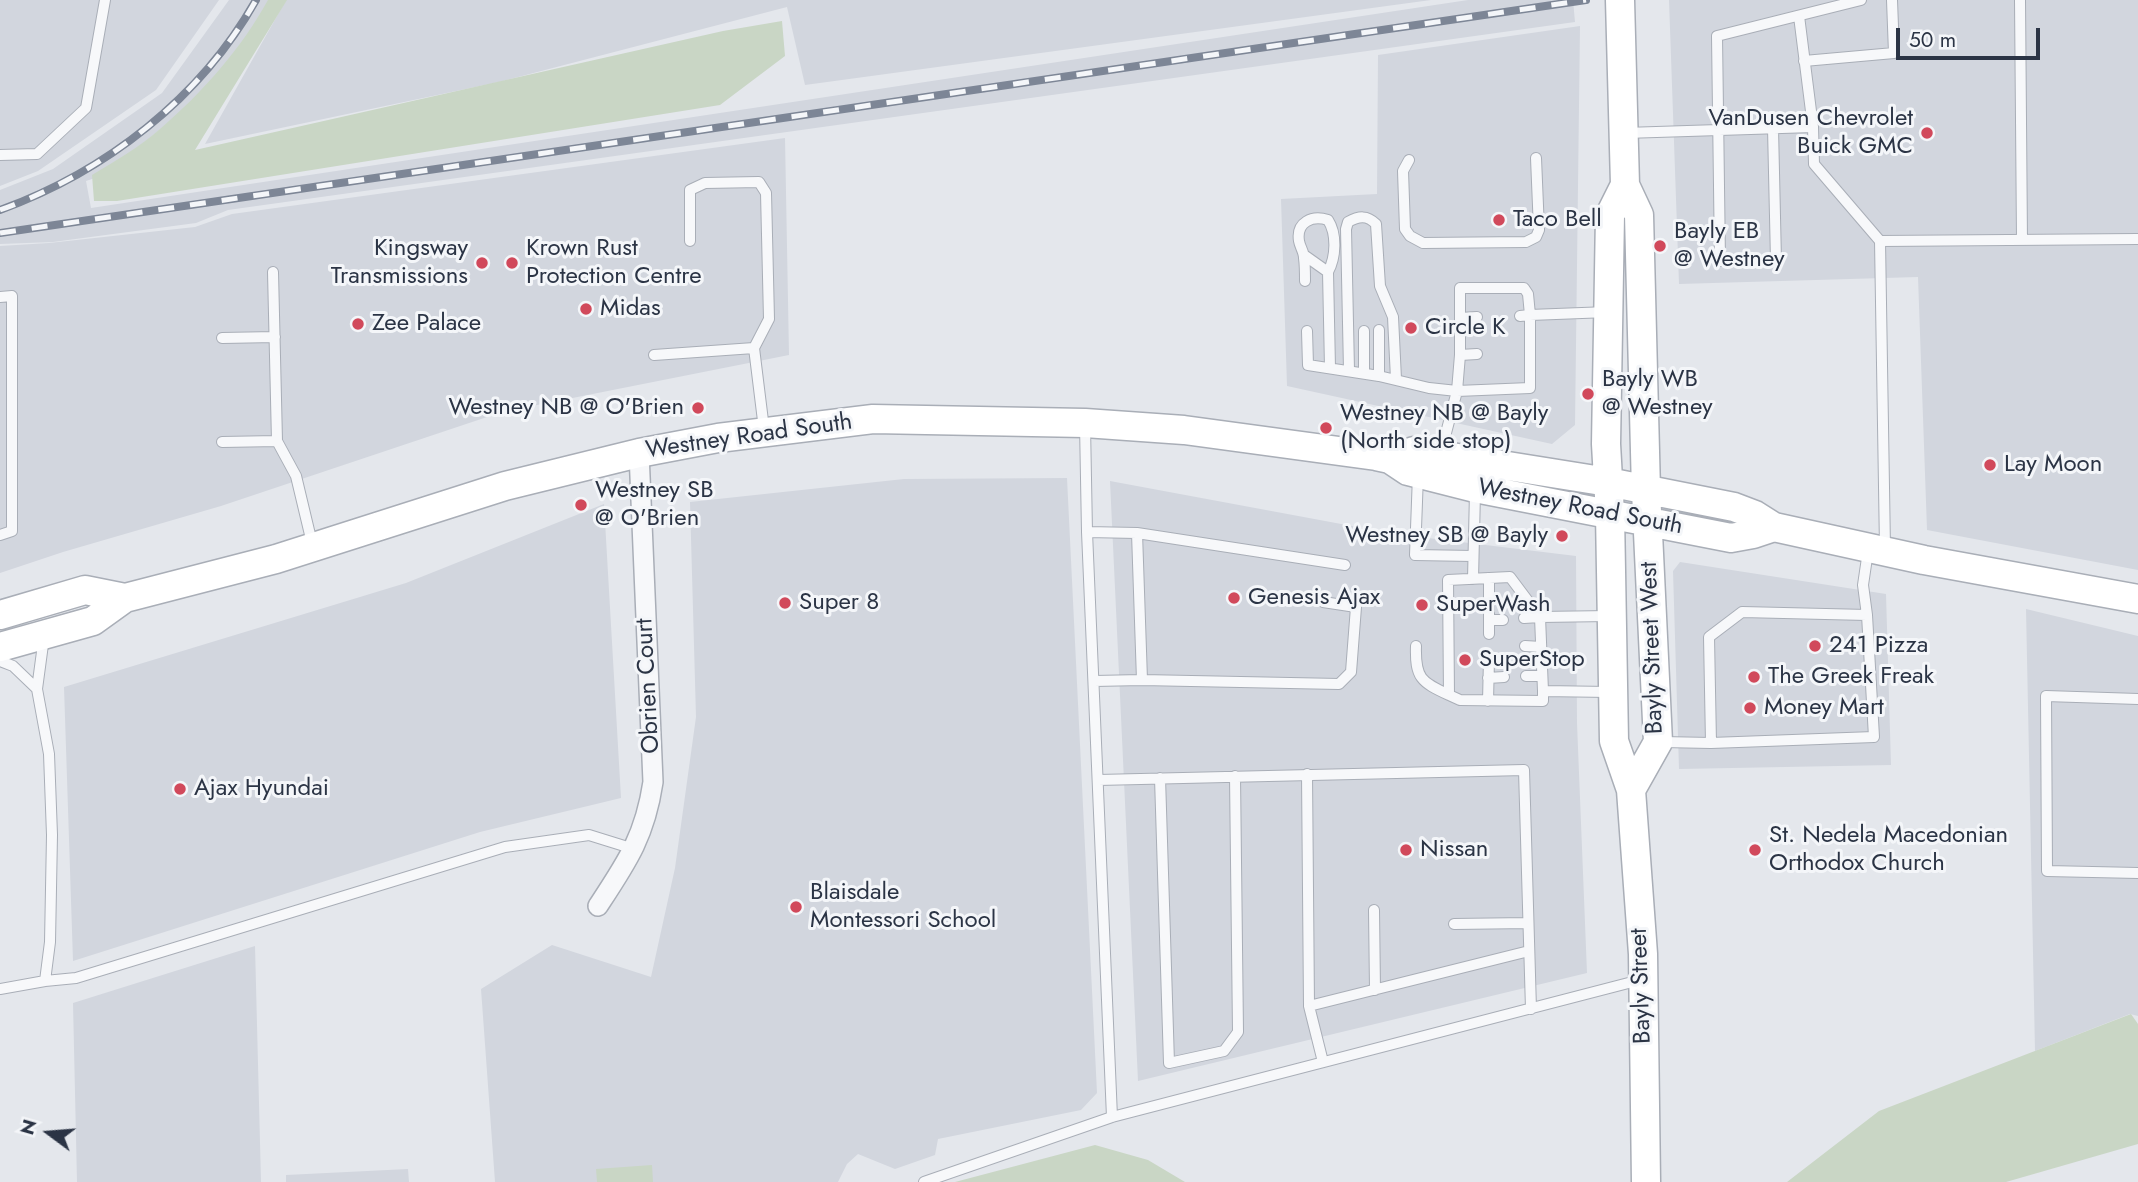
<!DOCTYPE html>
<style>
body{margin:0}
#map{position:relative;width:2138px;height:1182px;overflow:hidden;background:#e4e7ec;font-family:Jost,sans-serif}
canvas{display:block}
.north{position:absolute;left:14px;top:1098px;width:70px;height:70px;-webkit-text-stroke:5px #f4f6f9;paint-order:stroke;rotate:286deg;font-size:19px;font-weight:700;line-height:28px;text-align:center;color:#2b3445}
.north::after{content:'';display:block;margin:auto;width:24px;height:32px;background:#2b3445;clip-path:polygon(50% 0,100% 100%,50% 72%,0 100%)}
.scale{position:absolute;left:1896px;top:28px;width:144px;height:32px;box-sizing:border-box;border:4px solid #2b3445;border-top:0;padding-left:9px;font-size:21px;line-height:24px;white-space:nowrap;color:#2b3445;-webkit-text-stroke:5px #f4f6f9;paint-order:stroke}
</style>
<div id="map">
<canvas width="2138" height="1182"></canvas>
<div class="north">N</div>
<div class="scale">50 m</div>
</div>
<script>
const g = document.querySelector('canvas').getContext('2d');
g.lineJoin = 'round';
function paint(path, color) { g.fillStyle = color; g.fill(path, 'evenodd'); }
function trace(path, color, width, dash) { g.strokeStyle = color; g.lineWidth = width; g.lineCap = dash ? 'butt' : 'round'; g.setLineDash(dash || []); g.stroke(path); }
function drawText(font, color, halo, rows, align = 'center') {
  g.font = font + ' Jost,sans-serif'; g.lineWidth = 6; g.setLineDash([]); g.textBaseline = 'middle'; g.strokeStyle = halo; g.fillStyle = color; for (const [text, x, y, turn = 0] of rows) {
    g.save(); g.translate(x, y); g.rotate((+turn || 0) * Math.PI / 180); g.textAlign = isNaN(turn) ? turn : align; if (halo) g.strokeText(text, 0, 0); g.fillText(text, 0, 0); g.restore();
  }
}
const built = new Path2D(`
 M0 0H219L156 90 38 171 0 186Z
 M229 0H273L210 88 107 174 86 181 91 208 1468 0H1573L1575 22 228 210 196 223 53 242 0 244V190L53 169 162 93Z
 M286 0H1431L805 85 787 7 499 82 205 144Z
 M1669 0H2138V570L1927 530 1918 277 1679 284Z
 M1580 26 1575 425 1552 444 1287 386 1281 199 1377 194 1378 55Z
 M785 138 789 355 502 412 221 506 63 552 0 573V246L49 243 195 227 232 214Z
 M1067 478 1097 1093 1081 1110 938 1139 935 1155 895 1169 858 1154 847 1164 838 1182H495L481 989 552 945 651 977 675 868 696 717 690 502 904 479Z
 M1110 481 1395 534 1576 556 1577 723 1587 973 1138 1081Z
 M604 504 621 798 480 832 73 961 64 687 406 583Z
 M1680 562 1886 594 1891 765 1679 769 1673 571Z
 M2026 609 2138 636V1016L2130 1014 2035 1051Z
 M255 946 261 1182H77L73 1003Z
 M408 1169 409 1182H286V1175Z`);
const green = new Path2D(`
 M268 0H287L195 150 723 31 782 21 785 56 720 105 117 201H94L92 175C115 161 140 147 160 129 203 92 241 49 268 0Z
 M2131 1014 2138 1024V1144L2006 1182H1787L1879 1111Z
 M1095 1145 1148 1160 1185 1182H955Z
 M652 1165 653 1182H597L596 1169Z`);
const lane = new Path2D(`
 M2020 0 2022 240
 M1799 16 1813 127
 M1804 61 1894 53 1892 0
 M1773 128 1776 261H1720L1717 36 1861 0
 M1625 133 1813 127 1814 164 1880 241 1885 548
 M0 155 37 154 86 108 105 0
 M1409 160 1403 171 1405 229 1410 236 1423 243 1526 242 1536 237 1539 230 1536 158
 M690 241V190L705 183 759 182 766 193 769 319 754 348
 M1880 241 2138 239
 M1304 255 1328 272
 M273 272 277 441 296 476 312 543
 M1305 281C1305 273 1305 265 1304 258 1304 252 1300 247 1299 241 1296 222 1312 215 1328 220 1337 234 1336 257 1328 272L1330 368
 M0 297 12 296V531L0 535
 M1460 318 1477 317
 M1379 330V376
 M1307 331 1308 365 1379 376 1429 388 1457 391 1530 388V315L1608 312
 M1364 331V373
 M222 338 275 337
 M654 355 754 348 764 429
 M1460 355 1477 354
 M1349 370 1346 229 1348 222C1359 216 1367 215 1376 224L1380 286 1393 317 1396 379
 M1085 425 1087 532 1112 1117
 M222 442 277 441
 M1441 452 1457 391 1460 355V288H1524L1528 294 1530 315 1520 316
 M1418 475 1415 555 1473 556
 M1087 532 1137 533 1142 680 1094 681
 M1137 533 1345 565
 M1473 579 1475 492
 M1609 616 1540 617 1543 691 1609 692
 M1540 617 1510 577 1448 580 1449 695 1460 700 1543 701V691
 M1524 618 1540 617
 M1489 620H1503
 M1489 634V578
 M1416 646C1415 678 1421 682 1449 695
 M1525 646 1541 647
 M0 661 13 666 37 689
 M1526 676H1542
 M1488 678 1504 677
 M1142 680 1339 684 1351 672 1356 607 1323 602
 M2138 699 2046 696 2047 871 2138 873
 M1488 701 1489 659
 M1662 742 1711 743 1874 737 1867 615
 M1711 743 1709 637 1742 612 1867 615 1863 585 1868 551
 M1307 774 1309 1006 1323 1062
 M1160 778 1169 1063 1224 1051 1238 1032 1235 776
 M1098 780 1524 770 1531 1009
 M1374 910 1375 990
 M1454 924 1528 923
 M45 981 76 978 505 847 589 835 634 849
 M0 989 45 981 50 942 52 835 49 754 37 689 44 637
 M1309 1006 1529 951
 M924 1182 1112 1117 1640 980`);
const street = new Path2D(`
 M598 906C627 862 645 836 653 782L639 453`);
const secondary = new Path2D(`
 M1620 0 1625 185 1639 215 1646 491 1658 742 1631 790
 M1625 185 1610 215 1606 444 1610 514 1614 741 1631 790 1643 954 1646 1182
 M1390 459 1414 451 1608 482 1734 507 1755 515 1774 527 1924 560 2138 599
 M0 615 85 590 125 598
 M0 647 93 621 125 598 276 559 505 486 639 453 718 438 873 419 1085 423 1184 430 1376 456 1390 459 1408 471 1475 488 1731 538 1753 534 1774 527`);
const rail = new Path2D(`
 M0 210C105 172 201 98 256 0
 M0 233 1586 0`);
const markers = [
 [1927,133,7,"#d1495b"],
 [1499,220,7,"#d1495b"],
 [1660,246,7,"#d1495b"],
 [482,263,7,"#d1495b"],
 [512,263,7,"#d1495b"],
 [586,309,7,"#d1495b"],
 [358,324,7,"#d1495b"],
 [1411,328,7,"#d1495b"],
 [1588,394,7,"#d1495b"],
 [698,408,7,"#d1495b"],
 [1326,428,7,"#d1495b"],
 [1990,465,7,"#d1495b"],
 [581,505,7,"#d1495b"],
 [1562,536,7,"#d1495b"],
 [1234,598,7,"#d1495b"],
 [785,603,7,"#d1495b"],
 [1422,605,7,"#d1495b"],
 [1815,646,7,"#d1495b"],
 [1465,660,7,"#d1495b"],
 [1754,677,7,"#d1495b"],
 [1750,708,7,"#d1495b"],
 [180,789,7,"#d1495b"],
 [1406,850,7,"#d1495b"],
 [1755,850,7,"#d1495b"],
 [796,907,7,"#d1495b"]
];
const poiNames = [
 ["VanDusen Chevrolet",1913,119,"right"],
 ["Buick GMC",1913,147,"right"],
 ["Taco Bell",1513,220],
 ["Bayly EB",1674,232],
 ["@ Westney",1674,260],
 ["Kingsway",468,249,"right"],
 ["Transmissions",468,277,"right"],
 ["Krown Rust",526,249],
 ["Protection Centre",526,277],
 ["Midas",600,309],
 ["Zee Palace",372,324],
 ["Circle K",1425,328],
 ["Bayly WB",1602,380],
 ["@ Westney",1602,408],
 ["Westney NB @ O'Brien",684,408,"right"],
 ["Westney NB @ Bayly",1340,414],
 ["(North side stop)",1340,442],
 ["Lay Moon",2004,465],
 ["Westney SB",595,491],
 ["@ O'Brien",595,519],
 ["Westney SB @ Bayly",1548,536,"right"],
 ["Genesis Ajax",1248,598],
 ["Super 8",799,603],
 ["SuperWash",1436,605],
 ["241 Pizza",1829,646],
 ["SuperStop",1479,660],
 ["The Greek Freak",1768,677],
 ["Money Mart",1764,708],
 ["Ajax Hyundai",194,789],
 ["St. Nedela Macedonian",1769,836],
 ["Orthodox Church",1769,864],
 ["Nissan",1420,850],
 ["Blaisdale",810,893],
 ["Montessori School",810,921]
];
const streetNames = [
 ["Westney Road South",749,437,-8],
 ["Westney Road South",1580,508,11],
 ["Bayly Street West",1653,648,-92],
 ["Obrien Court",649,686,-93],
 ["Bayly Street",1642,986,-92]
];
paint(built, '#d2d6de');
paint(green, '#c9d6c5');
trace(lane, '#a9aeb7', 12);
trace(street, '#a9aeb7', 22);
trace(secondary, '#a9aeb7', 31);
trace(lane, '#f7f8fa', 10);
trace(street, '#f7f8fa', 19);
trace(secondary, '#fff', 28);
trace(rail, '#7d8696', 8);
trace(rail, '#f4f6f9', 5, [16]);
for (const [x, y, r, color] of markers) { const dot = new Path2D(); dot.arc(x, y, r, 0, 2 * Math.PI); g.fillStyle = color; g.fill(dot); trace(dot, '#f4f6f9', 2.5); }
drawText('24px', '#2b3445', '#f4f6f9', poiNames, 'left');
drawText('24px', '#2b3445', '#f4f6f9', streetNames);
</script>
